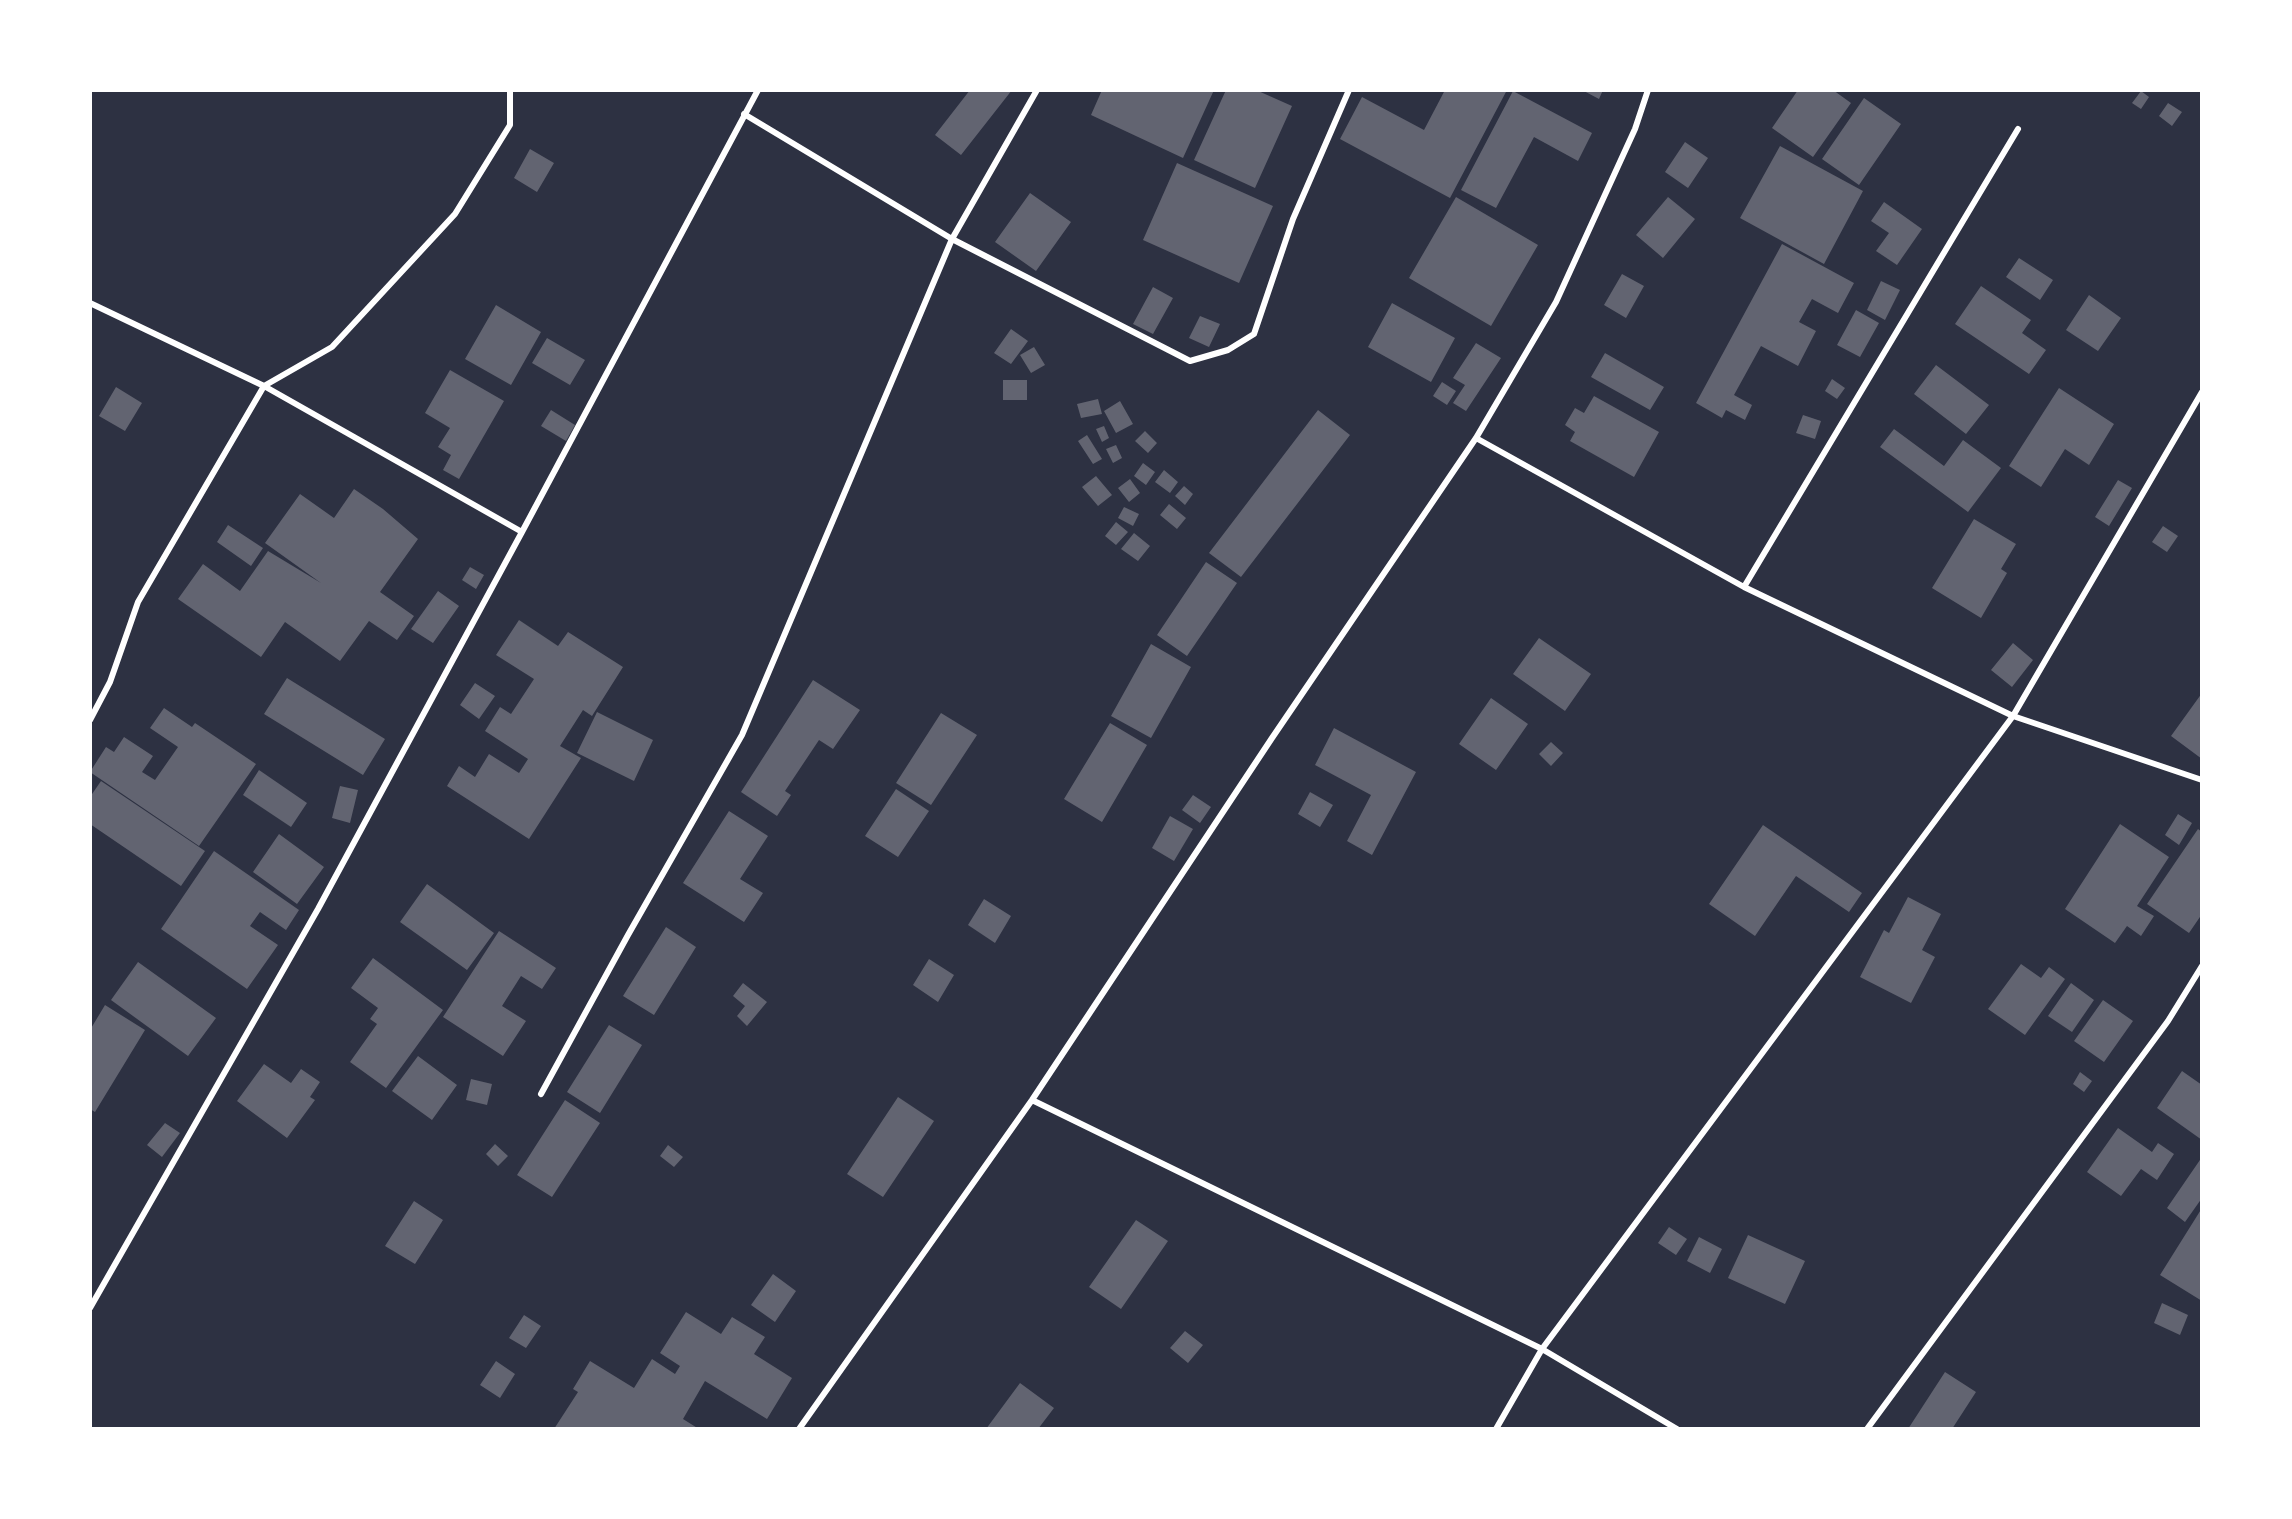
<!DOCTYPE html>
<style>
body{margin:0}
#map{position:relative;width:2292px;height:1519px;overflow:hidden;background:#2d3142;font-family:"Playfair Display",serif}
canvas{display:block}
.frame{position:absolute;inset:0;border:92px solid #fff;pointer-events:none}
</style>
<div id="map">
<canvas width="2292" height="1519"></canvas>
<div class="frame"></div>
</div>
<script>
const g = document.querySelector('canvas').getContext('2d');
g.lineJoin = 'round';
function paint(path, color) { g.fillStyle = color; g.fill(path, 'evenodd'); }
function trace(path, color, width, dash) { g.strokeStyle = color; g.lineWidth = width; g.lineCap = dash ? 'butt' : 'round'; g.setLineDash(dash || []); g.stroke(path); }
const building = new Path2D(`
 M970 90H1012L961 155 935 135Z
 M1102 90H1214L1183 158 1091 115Z
 M1226 90H1256L1292 106 1255 188 1194 160Z
 M1445 90H1507L1450 198 1340 139 1362 97 1424 130Z
 M1582 90H1603L1599 99Z
 M1798 90H1833L1851 103 1813 157 1772 128Z
 M1513 91 1592 133 1578 161 1534 137 1496 208 1461 190Z
 M2141 91 2149 97 2141 109 2132 103Z
 M1864 98 1901 124 1859 185 1822 159Z
 M2168 103 2182 112 2172 126 2159 116Z
 M1685 142 1708 158 1688 188 1665 172Z
 M1780 146 1863 191 1824 264 1740 218Z
 M530 149 554 163 537 192 514 178Z
 M1177 163 1273 206 1239 283 1143 240Z
 M1030 193 1071 222 1036 271 995 242Z
 M1456 197 1538 245 1491 326 1409 278Z
 M1668 197 1695 219 1663 258 1636 235Z
 M1884 202 1922 229 1897 265 1876 251 1889 233 1871 221Z
 M1782 244 1854 283 1838 313 1812 299 1799 322 1816 331 1798 366 1761 346 1734 395 1752 405 1745 420 1726 410 1722 418 1696 403Z
 M2019 258 2053 280 2040 300 2006 277Z
 M1622 274 1644 286 1626 318 1604 305Z
 M1881 281 1900 290 1885 320 1867 310Z
 M1981 286 2031 320 2022 333 2046 350 2029 374 1955 324Z
 M1153 287 1173 298 1153 334 1133 324Z
 M2089 295 2121 318 2098 351 2066 330Z
 M1392 303 1455 338 1431 382 1368 347Z
 M496 305 541 332 511 385 465 359Z
 M1856 310 1879 323 1860 357 1837 345Z
 M1200 316 1220 324 1209 347 1189 338Z
 M1011 329 1028 341 1011 364 994 353Z
 M547 338 585 360 570 385 532 363Z
 M1476 343 1501 358 1466 411 1453 403 1465 385 1453 378Z
 M1034 347 1045 365 1031 373 1020 355Z
 M1605 353 1664 387 1650 410 1591 377Z
 M1936 365 1989 405 1966 434 1914 394Z
 M450 370 504 401 459 479 443 470 451 455 438 447 450 428 425 413Z
 M1832 379 1845 388 1837 399 1825 391Z
 M1003 380H1027V400H1003Z
 M1442 382 1456 391 1447 405 1433 396Z
 M116 387 142 403 125 431 99 416Z
 M2059 388 2114 424 2089 465 2065 449 2041 487 2009 466Z
 M1594 396 1659 432 1634 477 1570 441 1575 432 1565 425 1575 408 1584 413Z
 M1098 399 1102 414 1081 418 1077 404Z
 M1120 401 1133 424 1116 433 1104 411Z
 M551 410 575 425 566 441 541 426Z
 M1318 410 1350 435 1241 577 1209 553Z
 M1803 415 1821 421 1815 439 1796 433Z
 M1104 426 1109 438 1102 442 1096 429Z
 M1894 429 1944 466 1963 440 2001 468 1968 512 1880 447Z
 M1145 431 1157 443 1148 453 1135 441Z
 M1087 435 1102 459 1093 464 1078 441Z
 M1116 445 1122 458 1113 463 1106 449Z
 M1143 463 1155 472 1146 485 1134 476Z
 M1164 470 1178 482 1170 493 1155 482Z
 M1096 476 1112 495 1098 506 1082 487Z
 M1130 479 1140 493 1129 502 1118 488Z
 M2118 480 2132 488 2109 526 2095 517Z
 M1184 486 1193 494 1185 505 1175 496Z
 M354 489 383 509 418 539 380 592 414 616 397 640 369 621 340 661 285 622 261 657 178 599 203 564 240 591 268 551 321 583 265 543 300 494 334 518Z
 M1169 504 1186 518 1177 529 1160 515Z
 M1124 507 1139 514 1133 526 1118 518Z
 M1974 519 2016 544 2001 569 2007 573 1981 618 1932 588Z
 M1116 522 1128 532 1116 545 1105 536Z
 M228 525 263 548 251 566 217 542Z
 M2163 526 2178 536 2167 552 2152 542Z
 M1134 533 1150 546 1138 561 1121 549Z
 M1206 562 1237 583 1187 656 1157 635Z
 M470 567 484 575 476 589 462 580Z
 M438 591 459 606 433 643 411 629Z
 M519 620 558 646 568 632 623 667 592 716 583 710 560 746 581 758 529 839 447 786 459 766 475 777 489 754 519 773 528 759 485 731 500 707 511 714 534 679 496 655Z
 M1539 638 1591 674 1565 711 1513 674Z
 M2013 643 2033 660 2012 687 1991 670Z
 M1151 644 1191 667 1151 738 1111 716Z
 M287 678 385 739 363 775 264 714Z
 M813 680 860 710 833 749 819 740 785 791 791 795 777 816 741 792Z
 M475 683 495 696 479 719 460 705Z
 M2202 693V759L2171 736Z
 M1491 698 1528 724 1496 770 1459 744Z
 M164 708 192 727 195 723 256 764 199 846 90 772 106 747 114 752 124 737 153 756 142 772 155 780 178 747 150 728Z
 M597 712 653 740 634 781 577 753Z
 M941 713 977 735 931 805 896 783Z
 M1110 723 1147 745 1102 822 1064 799Z
 M1334 728 1416 772 1372 855 1347 841 1371 795 1315 765Z
 M1551 742 1563 753 1551 766 1539 754Z
 M259 770 307 803 291 827 243 795Z
 M101 781 205 851 181 886 90 824V797Z
 M340 786 358 790 350 823 332 818Z
 M896 789 929 811 898 857 865 836Z
 M1310 792 1333 805 1320 827 1298 814Z
 M1193 795 1211 807 1200 823 1182 810Z
 M729 811 768 836 740 879 763 893 744 922 683 883Z
 M2178 814 2192 823 2179 845 2165 835Z
 M1170 816 1193 829 1174 861 1152 848Z
 M2120 824 2169 857 2137 906 2154 916 2141 936 2127 926 2115 943 2065 909Z
 M1763 825 1862 893 1849 912 1796 876 1755 936 1709 904Z
 M2198 829 2202 832V914L2189 933 2147 904Z
 M279 834 324 867 297 904 253 872Z
 M214 851 299 910 286 930 260 912 250 926 278 945 247 989 161 929Z
 M427 884 494 933 467 970 400 922Z
 M1908 897 1941 914 1922 950 1935 957 1911 1003 1860 977 1884 930 1889 933Z
 M984 899 1011 916 995 943 968 925Z
 M666 927 696 947 654 1015 623 996Z
 M499 931 556 968 542 989 521 976 502 1006 526 1021 503 1056 443 1017Z
 M373 958 443 1010 386 1088 350 1062 377 1024 370 1019 378 1008 351 988Z
 M929 959 954 975 938 1002 913 985Z
 M138 962 216 1018 188 1056 111 1000Z
 M2021 964 2041 978 2049 967 2065 979 2025 1035 1988 1009Z
 M743 983 767 1002 747 1026 737 1016 745 1006 733 996Z
 M2071 983 2094 1000 2072 1032 2048 1016Z
 M2103 1000 2133 1021 2104 1062 2074 1041Z
 M105 1005 145 1030 95 1112 90 1109V1030Z
 M609 1025 642 1045 600 1113 567 1092Z
 M418 1056 457 1085 432 1120 392 1091Z
 M264 1064 291 1083 301 1069 320 1082 310 1097 315 1100 287 1138 237 1101Z
 M2182 1071 2202 1085V1140L2157 1108Z
 M2080 1072 2092 1081 2084 1092 2073 1084Z
 M471 1079 492 1084 487 1105 466 1100Z
 M898 1097 934 1121 883 1197 847 1174Z
 M565 1100 600 1123 552 1197 517 1175Z
 M165 1123 180 1133 162 1157 147 1145Z
 M2118 1128 2152 1152 2158 1143 2174 1154 2157 1180 2141 1169 2121 1196 2087 1172Z
 M495 1144 508 1156 498 1166 486 1154Z
 M668 1145 683 1157 674 1167 660 1156Z
 M2202 1157V1198L2185 1222 2167 1208Z
 M414 1201 443 1220 415 1264 385 1246Z
 M2202 1208V1301L2160 1275Z
 M1136 1220 1168 1241 1121 1309 1089 1287Z
 M1669 1227 1687 1239 1676 1255 1658 1243Z
 M1748 1235 1805 1261 1785 1304 1728 1278Z
 M1699 1237 1722 1249 1710 1273 1687 1261Z
 M773 1274 796 1291 775 1322 751 1305Z
 M2162 1303 2188 1315 2180 1335 2154 1323Z
 M686 1312 721 1334 732 1317 765 1337 754 1354 792 1378 767 1419 705 1381 683 1419 699 1429H554L578 1392 573 1389 590 1361 634 1388 652 1359 675 1374 680 1366 660 1353Z
 M524 1315 541 1326 526 1348 509 1338Z
 M1185 1331 1203 1345 1188 1363 1170 1348Z
 M496 1361 515 1374 500 1398 480 1385Z
 M1945 1372 1976 1392 1952 1429H1908Z
 M1020 1383 1054 1408 1038 1429H986Z`);
const minor = new Path2D(`
 M744 114 952 239 1190 361 1228 350 1254 334 1293 219 1349 90
 M90 303 264 386 522 532
 M1476 438 1744 587 2013 716 2202 780
 M1744 587 2018 129
 M90 720 110 682 138 602 264 386 332 347 455 214 510 125V90
 M541 1094 628 935 742 735 952 239 1037 90
 M1032 1100 1542 1349 1677 1429
 M90 1308 318 909 522 532 758 90
 M799 1429 1032 1100 1272 738 1476 438 1556 302 1635 129 1648 90
 M1496 1429 1542 1349 2013 716 2202 392
 M1867 1429 2168 1021 2202 966`);
paint(building, '#626471');
trace(minor, '#fff', 6);
</script>
